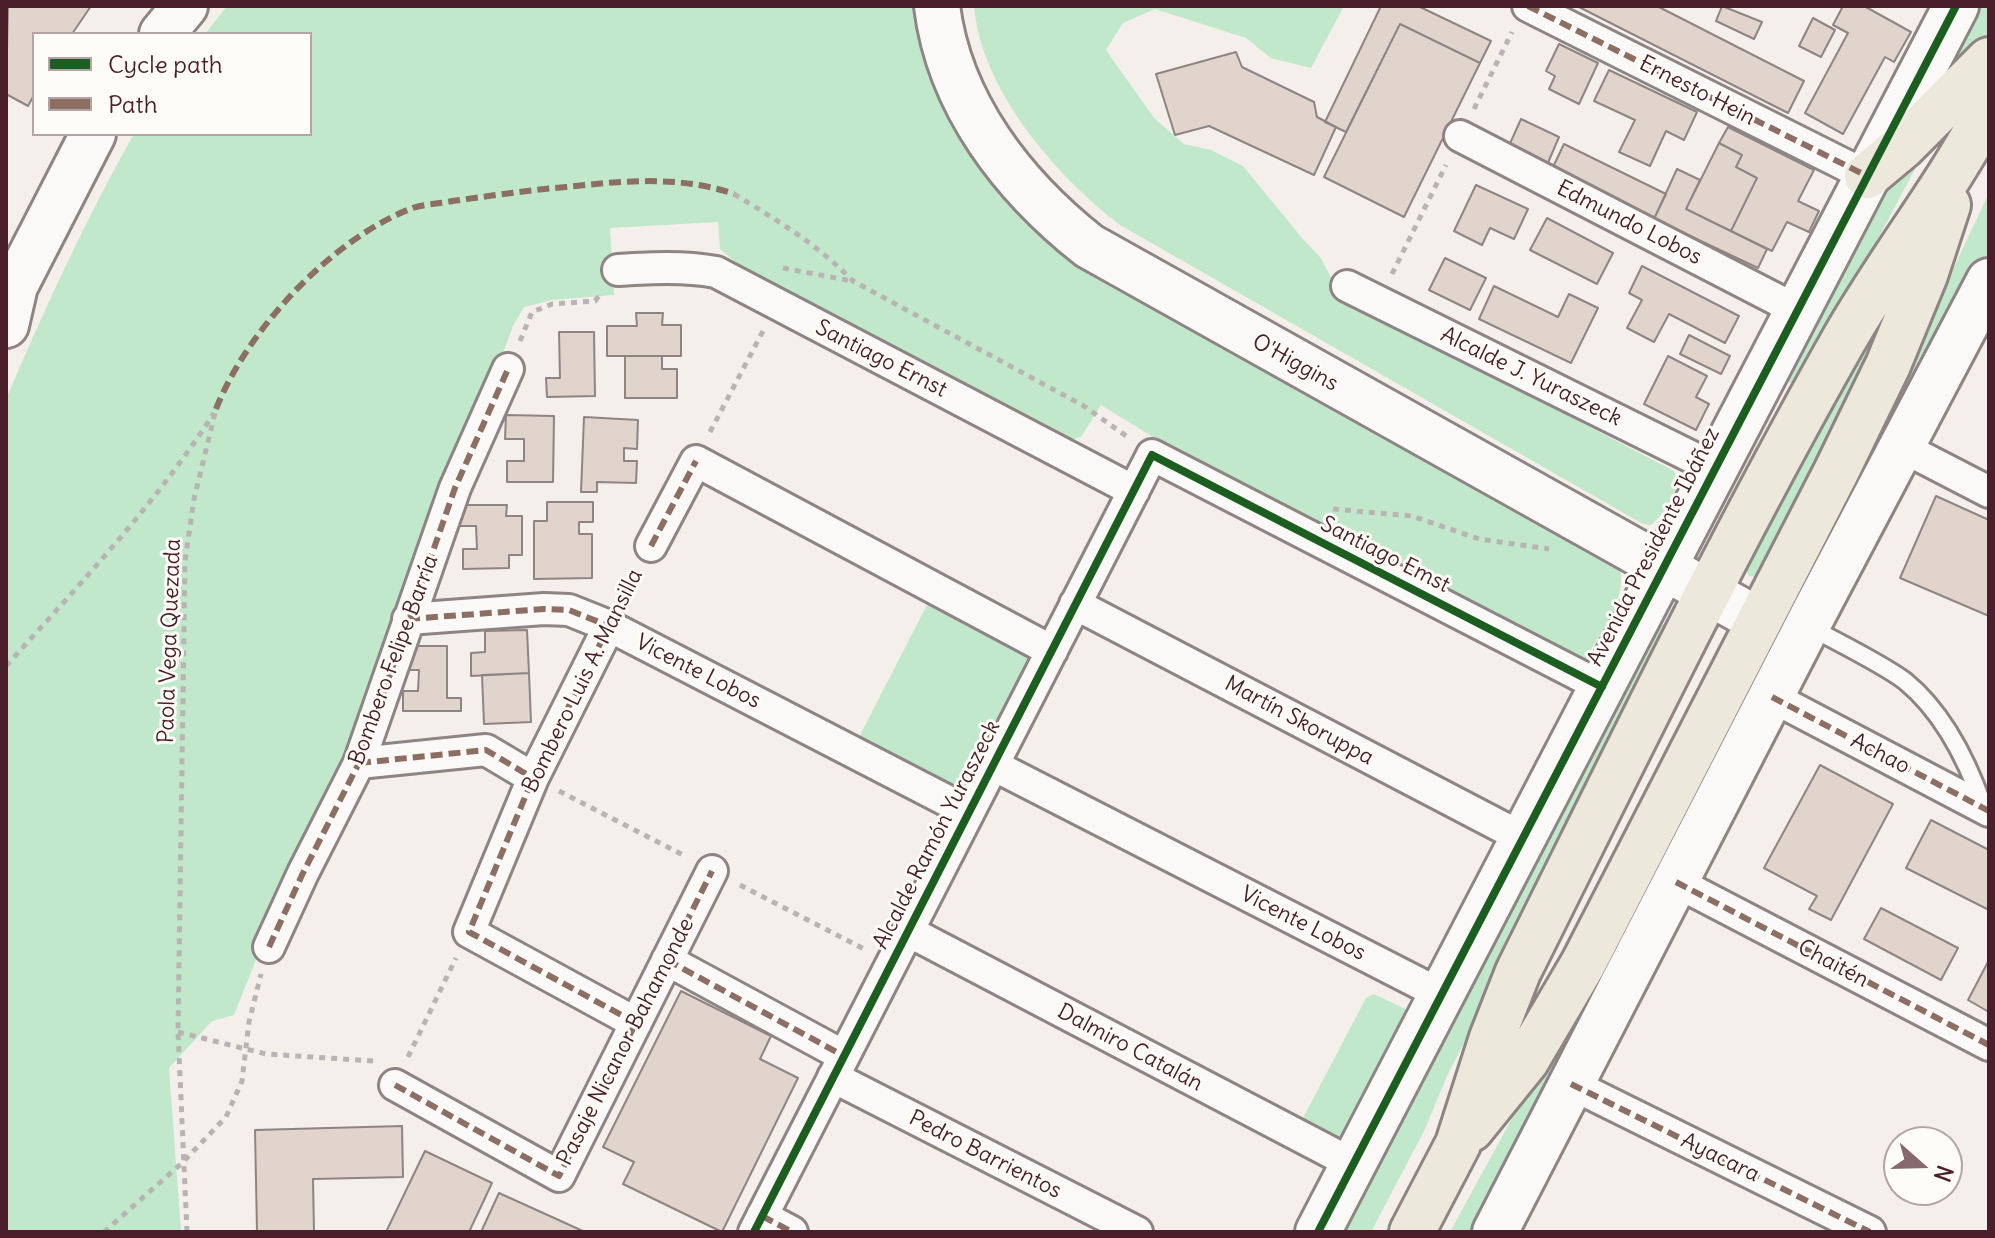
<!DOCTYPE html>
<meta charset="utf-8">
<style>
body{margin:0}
#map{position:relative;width:1995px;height:1238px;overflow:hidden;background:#f4efea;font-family:Delius,sans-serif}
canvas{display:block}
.frame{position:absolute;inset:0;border:8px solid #4a1f2b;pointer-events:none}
.legend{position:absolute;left:32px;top:32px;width:280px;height:104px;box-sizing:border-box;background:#fdfcf7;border:2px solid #b5a4a5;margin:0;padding:10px 14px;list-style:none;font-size:24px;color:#4a1f2b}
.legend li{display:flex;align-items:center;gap:16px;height:40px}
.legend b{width:40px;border:2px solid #b5a4a5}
.north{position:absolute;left:1883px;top:1126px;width:80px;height:80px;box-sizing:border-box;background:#fdfcf7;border:2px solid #b5a4a5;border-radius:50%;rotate:110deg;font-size:22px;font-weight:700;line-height:32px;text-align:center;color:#4a1f2b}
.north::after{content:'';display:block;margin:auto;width:28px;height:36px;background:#86686e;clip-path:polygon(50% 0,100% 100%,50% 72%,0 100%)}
</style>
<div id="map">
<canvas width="1995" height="1238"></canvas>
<div class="frame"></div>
<ul class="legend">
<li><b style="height:10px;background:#1b5e20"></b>Cycle path</li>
<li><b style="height:10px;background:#8d6e63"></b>Path</li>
</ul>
<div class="north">N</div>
</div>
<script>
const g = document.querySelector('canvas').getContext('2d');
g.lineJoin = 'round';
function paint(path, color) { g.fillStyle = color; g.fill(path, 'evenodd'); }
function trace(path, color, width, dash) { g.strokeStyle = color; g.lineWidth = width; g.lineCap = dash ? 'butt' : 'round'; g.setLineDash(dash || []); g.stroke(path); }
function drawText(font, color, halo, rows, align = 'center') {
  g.font = font + ' Delius,sans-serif'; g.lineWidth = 6; g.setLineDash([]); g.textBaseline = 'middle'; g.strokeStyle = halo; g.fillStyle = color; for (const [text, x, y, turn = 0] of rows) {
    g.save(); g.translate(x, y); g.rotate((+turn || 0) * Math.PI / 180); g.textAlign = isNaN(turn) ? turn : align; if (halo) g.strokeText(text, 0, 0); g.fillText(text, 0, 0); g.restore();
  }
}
const green = new Path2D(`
 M227 6H915L921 33 1012 189 1618 563C1631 595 1600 632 1585 660L1580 664 1171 448 1101 405 1081 437 1068 441 751 275 720 249 718 222 610 228 614 295 552 300 524 307 513 326 370 712 261 947 234 1015 212 1021 169 1068 181 1232H6V399C45 308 85 220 134 134H310V34H205Z
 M974 6H1344L1311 68 1271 58 1246 38 1155 9 1123 23 1106 50 1154 118 1184 144 1211 150 1243 166 1302 238 1320 257 1334 283 1368 311 1674 471C1683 489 1665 513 1651 525L1643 524 1120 225C1056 176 981 90 974 6Z
 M1974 6H1989V37L1977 55 1913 123Z
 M1924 152 1799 387 1780 377 1874 198Z
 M1989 193V255L1480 1232H1450L1515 1113 1598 986 1895 392Z
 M1890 305 1876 353 1758 577 1749 576 1745 569Z
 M931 597 1042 655 966 802 855 745Z
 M1662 624 1668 626 1672 638 1447 1076 1425 1129 1371 1232H1342L1655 627Z
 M1374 994 1413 1013 1351 1146 1303 1128 1302 1120 1366 998Z`);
const building = new Path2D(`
 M8 6H91L72 34H34V95L28 106 6 94Z
 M1381 6H1418L1491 41 1480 63 1400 24 1346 132 1325 122Z
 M1577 6H1657L1804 81 1788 113Z
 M1722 6 1762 22 1754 39 1716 21Z
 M1843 6H1864L1911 32 1894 62 1885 57 1843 134 1805 113 1848 33 1833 25Z
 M1813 18 1835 30 1821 57 1799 46Z
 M1400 24 1480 63 1404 217 1324 177Z
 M1559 44 1598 63 1579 104 1549 89 1555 76 1546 71Z
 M1236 52 1242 67 1314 102 1317 117 1336 127 1314 175 1209 126 1175 135 1156 74Z
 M1609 70 1697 112 1684 140 1666 131 1650 166 1619 152 1635 120 1594 101Z
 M1521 119 1559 137 1547 165 1508 148Z
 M1728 127 1814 170 1798 201 1819 211 1809 232 1787 222 1772 251 1731 231 1757 178 1736 167 1742 155 1719 143Z
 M1719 143 1742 155 1736 167 1757 178 1731 231 1686 209Z
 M1564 144 1666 194 1654 219 1552 169Z
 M1677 169 1700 180 1686 209 1767 249 1758 268 1654 219Z
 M1476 185 1528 209 1514 239 1490 228 1482 245 1454 231Z
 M1547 218 1613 253 1597 284 1530 250Z
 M1445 258 1486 278 1470 310 1429 290Z
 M1642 266 1739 316 1725 343 1669 314 1654 342 1627 328 1642 300 1629 293Z
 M1494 286 1558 317 1569 294 1598 308 1571 363 1479 319Z
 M636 313H663L662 325H681V356H607V326H637Z
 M559 332H594L595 396 547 397 546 378H560Z
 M1689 335 1730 356 1721 374 1680 354Z
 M625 356H662V369H677V398H625Z
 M1668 356 1707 376 1696 397 1709 404 1696 430 1644 404Z
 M506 415 554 416 553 482H507V461H524V439H505Z
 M584 417 638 420 637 449 624 448V461H637L636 483 597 482V492H581Z
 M1936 496 1989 520V616L1900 578Z
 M547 502H593V522H579V534H592V578L534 579V521H547Z
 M460 505H507L506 516H522V555H509V568L463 569V549H477L476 526H460Z
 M527 630 529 673 471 676V653L485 652V631Z
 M403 646H447V698H461V711H403V691H418L419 670H403Z
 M529 673 531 722 484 724 482 675Z
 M1820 765 1893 804 1831 920 1809 909 1817 896 1764 868Z
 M1931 820 1989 850V910L1906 868Z
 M1881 908 1958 948 1941 980 1864 939Z
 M1989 960V1012L1968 1000Z
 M681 991 771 1036 760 1059 798 1078 722 1232 623 1184 634 1162 603 1147Z
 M402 1126 403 1177 313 1179 314 1232H257L255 1130Z
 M425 1151 492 1183 469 1232H386Z
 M499 1193 585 1232H481Z`);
const path = new Path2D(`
 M1474 109 1512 32
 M734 194C777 220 818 245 853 281L1084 406 1129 438
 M783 268 852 281
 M1392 274 1446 165
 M520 341 532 312 552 304 595 301 601 293
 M710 432 763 331
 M1333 509 1412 516 1479 539 1549 549
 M623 598 637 572
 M6 666C79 585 155 505 214 413
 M559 791 685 856
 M740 885 866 950
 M178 1032 266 1054 374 1061
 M408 1057 456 958
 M104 1232 182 1163 226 1117 242 1081 249 1022 261 974
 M187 1232 178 1032 185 561 194 499 216 409`);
const lane = new Path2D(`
 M1808 626C1835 641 1881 663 1905 681 1944 713 1967 760 1983 806`);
const street = new Path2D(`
 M1528 6 1867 176
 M1460 136 1797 310
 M618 270C651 268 683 266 716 272L1134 491
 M1347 286 1714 468
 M1902 447 1989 492
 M651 546 696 461 1052 651
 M1075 604 1523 838
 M408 619 544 609 569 610 609 626 969 812
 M609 626 533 778 469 932 636 1023
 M1772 697 1989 811
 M359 763 486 750 533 778
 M993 765 1442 995
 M1676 882 1989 1045
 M908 931 1353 1164
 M269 947 303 873 359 763 455 488 508 369
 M667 960 844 1056
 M833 1077 1137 1232
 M1571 1084 1870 1232
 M395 1085 559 1176 712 871
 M762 1216 792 1232
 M754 1232 1152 455 1602 687`);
const secondary = new Path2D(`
 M937 6C949 104 1013 186 1089 246L1758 620
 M162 34 185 6
 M6 325 15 286 93 134
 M1318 1232 1956 6
 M1495 1232 1815 611 1989 281`);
const primary = new Path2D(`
 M1867 176 1903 146 1989 60
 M1471 1129 1526 1061 1583 964 1836 472 1888 365 1925 275 1948 205
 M1412 1232 1458 1144 1492 1038 1518 972C1623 762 1726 548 1842 343 1887 263 1946 190 1989 108`);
const quiet = new Path2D(`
 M1528 6 1867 176
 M216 409C247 330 331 240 410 209 422 204 439 204 452 201 490 196 528 190 566 187 623 181 679 175 734 194
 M651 546 696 461
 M408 619 544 609 569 610 609 626 533 778 469 932 636 1023
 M1772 697 1989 811
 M359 763 486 750 533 778
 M1676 882 1989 1045
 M269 947 303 873 359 763 455 488 508 369
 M667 960 844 1056
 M1571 1084 1870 1232
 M395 1085 559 1176 712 871
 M762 1216 792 1232`);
const cycleway = new Path2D(`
 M754 1232 1152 455 1602 687
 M1318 1232 1956 6`);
const streetNames = [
 ["Ernesto Hein",1697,91,27],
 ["Edmundo Lobos",1629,223,27],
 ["Santiago Ernst",881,359,27],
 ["O'Higgins",1295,363,29],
 ["Alcalde J. Yuraszeck",1531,377,26],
 ["Avenida Presidente Ibáñez",1654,547,-63],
 ["Santiago Emst",1385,555,27],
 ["Paola Vega Quezada",170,641,-88],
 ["Bombero Felipe Barría",394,660,-70],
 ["Vicente Lobos",698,672,27],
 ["Bombero Luis A. Mansilla",583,681,-64],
 ["Martín Skoruppa",1299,721,28],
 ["Achao",1880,754,27],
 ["Alcalde Ramón Yuraszeck",937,835,-63],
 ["Vicente Lobos",1303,924,27],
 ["Chaitén",1833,964,28],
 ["Pasaje Nicanor Bahamonde",626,1042,-63],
 ["Dalmiro Catalán",1130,1048,28],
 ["Pedro Barrientos",985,1155,27],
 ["Ayacara",1720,1158,26]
];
paint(green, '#c1e8cb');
paint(building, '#e0d4cd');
trace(building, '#8f8484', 2);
trace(lane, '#8f8484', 22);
trace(street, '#8f8484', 36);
trace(secondary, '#8f8484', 50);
trace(primary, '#8f8484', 50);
trace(path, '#b9b4b4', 5, [6, 6]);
trace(lane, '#faf9f7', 16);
trace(street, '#faf9f7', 30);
trace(secondary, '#faf9f7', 44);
trace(primary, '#ece8dc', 44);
trace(quiet, '#8d6e63', 6, [12, 6]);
trace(cycleway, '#1b5e20', 8);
drawText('22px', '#4a1f2b', '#fdfcf7', streetNames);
</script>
